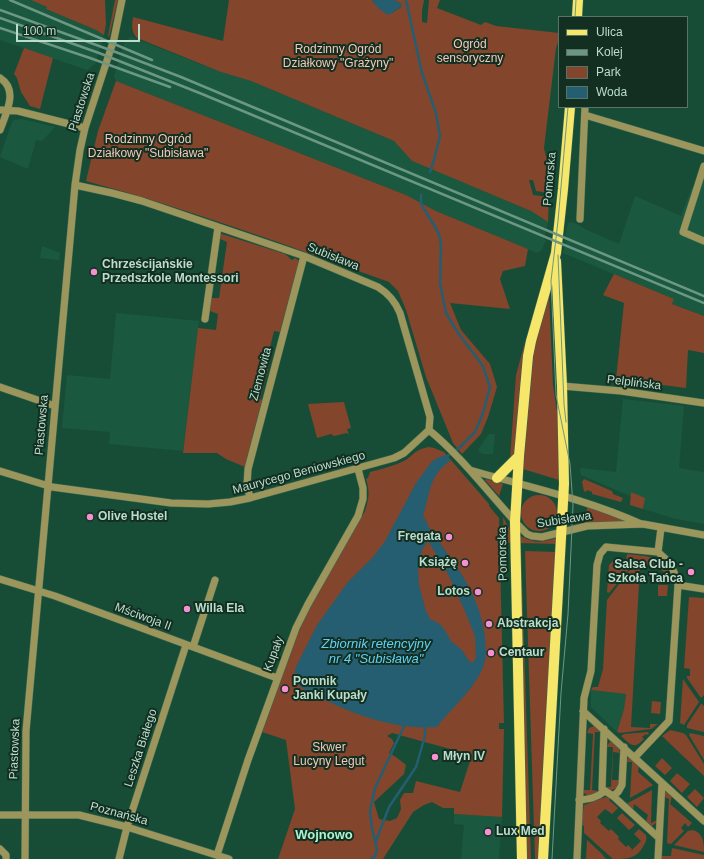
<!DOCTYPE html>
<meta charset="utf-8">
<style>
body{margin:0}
#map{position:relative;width:704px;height:859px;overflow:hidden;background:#174d37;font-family:Helvetica,sans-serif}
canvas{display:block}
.legend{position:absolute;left:558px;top:16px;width:130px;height:92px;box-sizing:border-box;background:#122f22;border:1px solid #567566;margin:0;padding:5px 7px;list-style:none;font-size:12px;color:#bcddcb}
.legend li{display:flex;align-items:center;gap:8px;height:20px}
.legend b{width:20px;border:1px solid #567566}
.scale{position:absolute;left:16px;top:24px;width:124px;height:18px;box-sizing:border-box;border:2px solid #bcddcb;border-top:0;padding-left:5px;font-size:12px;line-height:14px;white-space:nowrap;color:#bcddcb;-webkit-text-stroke:3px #122f22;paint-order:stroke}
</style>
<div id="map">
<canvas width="704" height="859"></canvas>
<ul class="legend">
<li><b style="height:5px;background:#f6e66a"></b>Ulica</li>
<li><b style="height:5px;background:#6c9784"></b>Kolej</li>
<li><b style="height:11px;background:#83452c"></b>Park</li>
<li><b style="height:11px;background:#255e71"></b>Woda</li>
</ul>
<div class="scale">100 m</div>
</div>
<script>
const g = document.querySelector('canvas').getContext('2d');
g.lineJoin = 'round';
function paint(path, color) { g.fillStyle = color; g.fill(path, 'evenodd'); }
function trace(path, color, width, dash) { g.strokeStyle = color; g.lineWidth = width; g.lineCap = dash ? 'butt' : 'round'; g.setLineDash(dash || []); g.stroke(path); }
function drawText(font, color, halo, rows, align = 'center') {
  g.font = font + ' Helvetica,sans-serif'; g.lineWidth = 4; g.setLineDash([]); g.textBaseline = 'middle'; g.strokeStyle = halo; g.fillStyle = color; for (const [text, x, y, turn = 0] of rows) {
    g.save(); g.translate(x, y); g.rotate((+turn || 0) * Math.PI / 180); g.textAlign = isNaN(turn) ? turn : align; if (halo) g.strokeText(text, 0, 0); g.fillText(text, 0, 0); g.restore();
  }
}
const built = new Path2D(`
 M0 0H31L47 7 46 9 96 30 104 35 95 64 87 70 0 40Z
 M131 37 221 72 251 81 394 141 412 161 531 211 548 222 544 240H546L542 250 537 253 436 211 406 195 116 81 114 76 124 43Z
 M22 119 55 127 42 141 36 140 28 169 0 157 12 122 14 120Z
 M704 177V316L672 304 674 299 563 253 566 243 565 242 567 236 565 235 567 230 566 229 569 222 575 223 587 230 619 244 635 196 681 216 692 187 700 190Z
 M42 246 60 253 59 260 40 258Z
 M116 313 199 321 183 451 109 444 110 432 62 428 67 375 110 379Z
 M623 399 684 406 679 468 704 472V524L676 519 643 509 644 502 581 475 580 468 616 472Z
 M489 434H495L493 454H482L478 450Z
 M591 690 626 694 624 709 617 732 591 707Z
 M454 814 502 817 499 859H461L464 825 454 824Z`);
const green = new Path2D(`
 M31 0H105L106 24 104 35 96 30 46 9 47 7Z
 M115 0H118L109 37 108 36Z
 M229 0H372L374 3 392 13 401 7V4L394 0H424L422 11V22L427 23 429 0H440L437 8 481 25 485 22 496 26 559 33V39L556 48 544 148 548 165 547 181 548 193 536 191 533 180H529L533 195 549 197 548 222 531 211 412 161 394 141 251 81 221 72 137 38C131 32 132 25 133 17L223 41Z
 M24 48 53 58 40 109 30 106 21 92 17 78 14 74Z
 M116 81 406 195 436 211 528 249 525 266 503 271 500 279 510 309 450 303 461 330 490 364 497 387 488 417 481 434 462 454 453 443 426 377 406 310 398 291 389 282C289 246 188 209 86 181L98 131Z
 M219 234H222L285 254 292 260 295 258 299 261 280 332 274 331 267 360 270 361 260 399 262 400 245 467 226 459 217 453H183L198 328 216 330 218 314 210 311V298H219L227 242 218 238Z
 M614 274 674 299 672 304 704 316V353L688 350 686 388 616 379 624 303 603 295Z
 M549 293 553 385 558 418 559 480 523 469 534 349Z
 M526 338 522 361 515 447 514 453 510 459 516 375Z
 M344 402 351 428 347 429 349 435 347 433 334 436 331 434 317 438 308 404Z
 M429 447 434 448 444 452 489 504V506L499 518 504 723H499V729H504L502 817 454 814V808H443L432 802 424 805 413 812 383 859H278L295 809 286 740 262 732 298 633 307 612 365 511C369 498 370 492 366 479L368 478 370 472C382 469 393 466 404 461 416 454 413 450 429 447ZM392 733 472 755 460 792 416 781 413 793H404L400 800 401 809 397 818 390 821 379 819 374 802 404 774 406 765 396 757 389 753 394 743 392 739 387 736Z
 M486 479 503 484 499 496 485 480Z
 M584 479 612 491 613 494 623 498 621 502 592 494V492L587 490 586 492 584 491 582 482Z
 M631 492 645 498 643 509 630 505Z
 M521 513a18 18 0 1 1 36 0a18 18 0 1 1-36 0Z
 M587 507 629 521V522H586Z
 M503 517 510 530V543H504Z
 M520 536C535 543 540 543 556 538L557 544 520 543Z
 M520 551H521L531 859H527Z
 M525 551 556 552 538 859H535Z
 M627 554C642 556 663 555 668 572L665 573C656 564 639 563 626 561Z
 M613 561 629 564 630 568 609 593 607 592 609 565Z
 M636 566H640L631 727 650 728V724H658L651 729 620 733 617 732 624 709 626 694 591 690 593 687H598L603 669 607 600 632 567Z
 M658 585H668L667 596H658Z
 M689 597 704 598V695L701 698 687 678V676H690V669L684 668Z
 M683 679 699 702 684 725 680 723Z
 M652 701 661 702 660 714 651 713Z
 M701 704H702L704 706V732L687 728V725Z
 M594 726 601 732H595L592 790 598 791 597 793 589 796 584 793V790H590L593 734 587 733 589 728Z
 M670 730 683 733 686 735 704 764V776L662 736Z
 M648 732 649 734 647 735 646 734 642 737 644 739C634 750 631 745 621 736L624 734Z
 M690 733 704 736V760L689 735Z
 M610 742H613L619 748 620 753 613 752 612 780H619L618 787C613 791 609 791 604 787H611L613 747H606Z
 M629 757 639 764 638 772 653 785 630 798 632 762H625Z
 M662 758 672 768 665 775 655 766Z
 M677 773 690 784 682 793 670 781Z
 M695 789 704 798 697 807 687 797Z
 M652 790 651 823 657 820 656 823 652 826 646 822 648 815 634 804 633 810 626 804Z
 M666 791 672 796 670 804 692 823 688 827 685 823 681 828 684 831 671 844 667 843 669 799 663 796 664 792Z
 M606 797 611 798 609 800 618 808 612 814 605 809 597 817 601 821 600 823 609 831 611 829 619 837 618 839 626 847 628 845 632 849 631 851 641 841 634 834 639 829 646 835C647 840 646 841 644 845 637 859 627 859 613 859L584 833V826L581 824 584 805Z
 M622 813 635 825 629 830 617 818Z
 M693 830C703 833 704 842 704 852L674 845 688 831Z
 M587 840 601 853 606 859H586Z
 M672 848 704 855V859H661V856H671Z`);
const water = new Path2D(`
 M372 0H394L403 5 392 13 388 15 378 8Z
 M446 455 451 460C447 463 442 467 439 471 429 483 428 501 423 516 427 520 427 525 430 529 455 565 479 591 485 637 485 644 487 654 485 661 478 687 453 706 437 727 390 731 339 709 299 686L295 675V669L317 625 347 583 373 557 385 541 416 483 433 460 434 461 437 458ZM428 541 447 572 464 609 475 636 476 657 473 663 469 661 462 650 451 641 446 632 440 624 430 619 426 611 419 585 418 567 422 550Z`);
const stream = new Path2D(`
 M406 0 422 73 436 113 440 136 434 160 430 172
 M421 195V204L437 230 440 238 441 247 440 283 446 313 458 333 483 366 490 387 483 413 475 432 459 448 446 457
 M376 841 389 807 416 767 425 736V727
 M371 859 375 856 377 850 372 828 370 811 375 788 404 726`);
const minor = new Path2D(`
 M0 78C19 90 6 113 0 130
 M0 110 18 111 85 128
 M585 115 704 151
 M704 166 683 232 704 241
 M75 185 112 193 142 201 304 256 378 287C389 294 395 301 400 313L430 417 429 430
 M580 219 585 107
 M205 319 218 227
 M562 386 621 391 704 403
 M0 387 55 406
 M429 430C463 458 490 495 520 527L527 534 532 536 542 537 587 526 643 524 704 535
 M470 470C528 487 586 499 641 524
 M0 471 52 487 171 503 208 504 230 502 250 498 394 458 404 453 429 430
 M250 498 247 485 248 469 304 256
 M658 552 661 528
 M0 579 55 596 277 678
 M678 585 704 589
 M193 647 215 580
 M583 711 704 821
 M604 729 602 789 613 796 659 838
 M613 796 618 792 622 785 624 747
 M579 800C590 799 596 798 605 791
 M0 815H79L127 827 229 859
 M0 849 6 855V859
 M217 855 248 760 296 628 308 604 358 516 363 499V488L358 469
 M25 859 26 731 75 185 80 150 85 128 114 39 122 0
 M119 859 127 827 186 645
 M577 859 584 698 591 671 597 565 600 554 606 547 658 552 670 563 676 577 678 585 669 721 635 757
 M658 859 662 783`);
const major = new Path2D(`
 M577 17 578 0
 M497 478 519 456
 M522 859 515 522 519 456 528 356 531 341 556 253 563 189 570 107
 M543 859 564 484 562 386 556 261`);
const tram = new Path2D(`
 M575 17 576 0
 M558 255 564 404 566 422
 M552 859 561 693 568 614 573 505 570 464 556 395 551 281 558 221 568 107`);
const rail = new Path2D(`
 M10 0 152 60
 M0 10 121 54 181 77 704 296
 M0 18 99 53 202 94 704 303
 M0 28 90 58 170 87`);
const markers = [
 [94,272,4,"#f590d1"],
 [90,517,4,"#f590d1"],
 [449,537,4,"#f590d1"],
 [465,563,4,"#f590d1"],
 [691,572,4,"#f590d1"],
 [478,592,4,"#f590d1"],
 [187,609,4,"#f590d1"],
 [489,624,4,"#f590d1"],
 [491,653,4,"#f590d1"],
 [285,689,4,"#f590d1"],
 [435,757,4,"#f590d1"],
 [488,832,4,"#f590d1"]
];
const parkNames = [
 ["Ogród",470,45],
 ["sensoryczny",470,59],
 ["Rodzinny Ogród",338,50],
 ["Działkowy \"Grażyny\"",338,64],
 ["Rodzinny Ogród",148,140],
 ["Działkowy \"Subisława\"",148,154],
 ["Skwer",329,748],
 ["Lucyny Legut",329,762]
];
const streetNames = [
 ["Piastowska",82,102,-72],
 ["Pomorska",550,179,-85],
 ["Subisława",333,257,22],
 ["Ziemowita",261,374,-75],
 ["Pelplińska",634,383,7],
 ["Piastowska",42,425,-85],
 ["Maurycego Beniowskiego",299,473,-15],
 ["Subisława",564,520,-9],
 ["Pomorska",503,554,-91],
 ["Mściwoja II",143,617,20],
 ["Kupały",274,654,-70],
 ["Leszka Białego",141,748,-72],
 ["Piastowska",15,749,-88],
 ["Poznańska",119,814,15]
];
const poiNames = [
 ["Chrześcijańskie",102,265],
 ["Przedszkole Montessori",102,279],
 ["Olive Hostel",98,517],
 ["Fregata",441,537,"right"],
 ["Książę",457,563,"right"],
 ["Salsa Club -",683,565,"right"],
 ["Szkoła Tańca",683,579,"right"],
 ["Lotos",470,592,"right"],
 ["Willa Ela",195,609],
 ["Abstrakcja",497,624],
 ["Centaur",499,653],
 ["Pomnik",293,682],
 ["Janki Kupały",293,696],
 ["Młyn IV",443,757],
 ["Lux Med",496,832]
];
const waterNames = [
 ["Zbiornik retencyjny",376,644],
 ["nr 4 \"Subisława\"",376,659]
];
const neighbourhoodNames = [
 ["Wojnowo",324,835]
];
paint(built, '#1a593f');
paint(green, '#83452c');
paint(water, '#255e71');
trace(stream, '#255e71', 2.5);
trace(minor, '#386a55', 8);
trace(major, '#386a55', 11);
trace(minor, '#9c955c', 7);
trace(major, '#f6e66a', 10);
trace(tram, '#6c9784', 1);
trace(rail, '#6c9784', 2.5);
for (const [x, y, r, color] of markers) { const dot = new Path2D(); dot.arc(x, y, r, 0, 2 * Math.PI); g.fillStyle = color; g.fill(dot); trace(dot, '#122f22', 1.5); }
drawText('12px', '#f5c8b7', '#122f22', parkNames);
drawText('12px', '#bcddcb', '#122f22', streetNames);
drawText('bold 12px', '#bcddcb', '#122f22', poiNames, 'left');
drawText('italic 13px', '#62d0f4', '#122f22', waterNames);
drawText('bold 13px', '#acf3d0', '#122f22', neighbourhoodNames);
</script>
